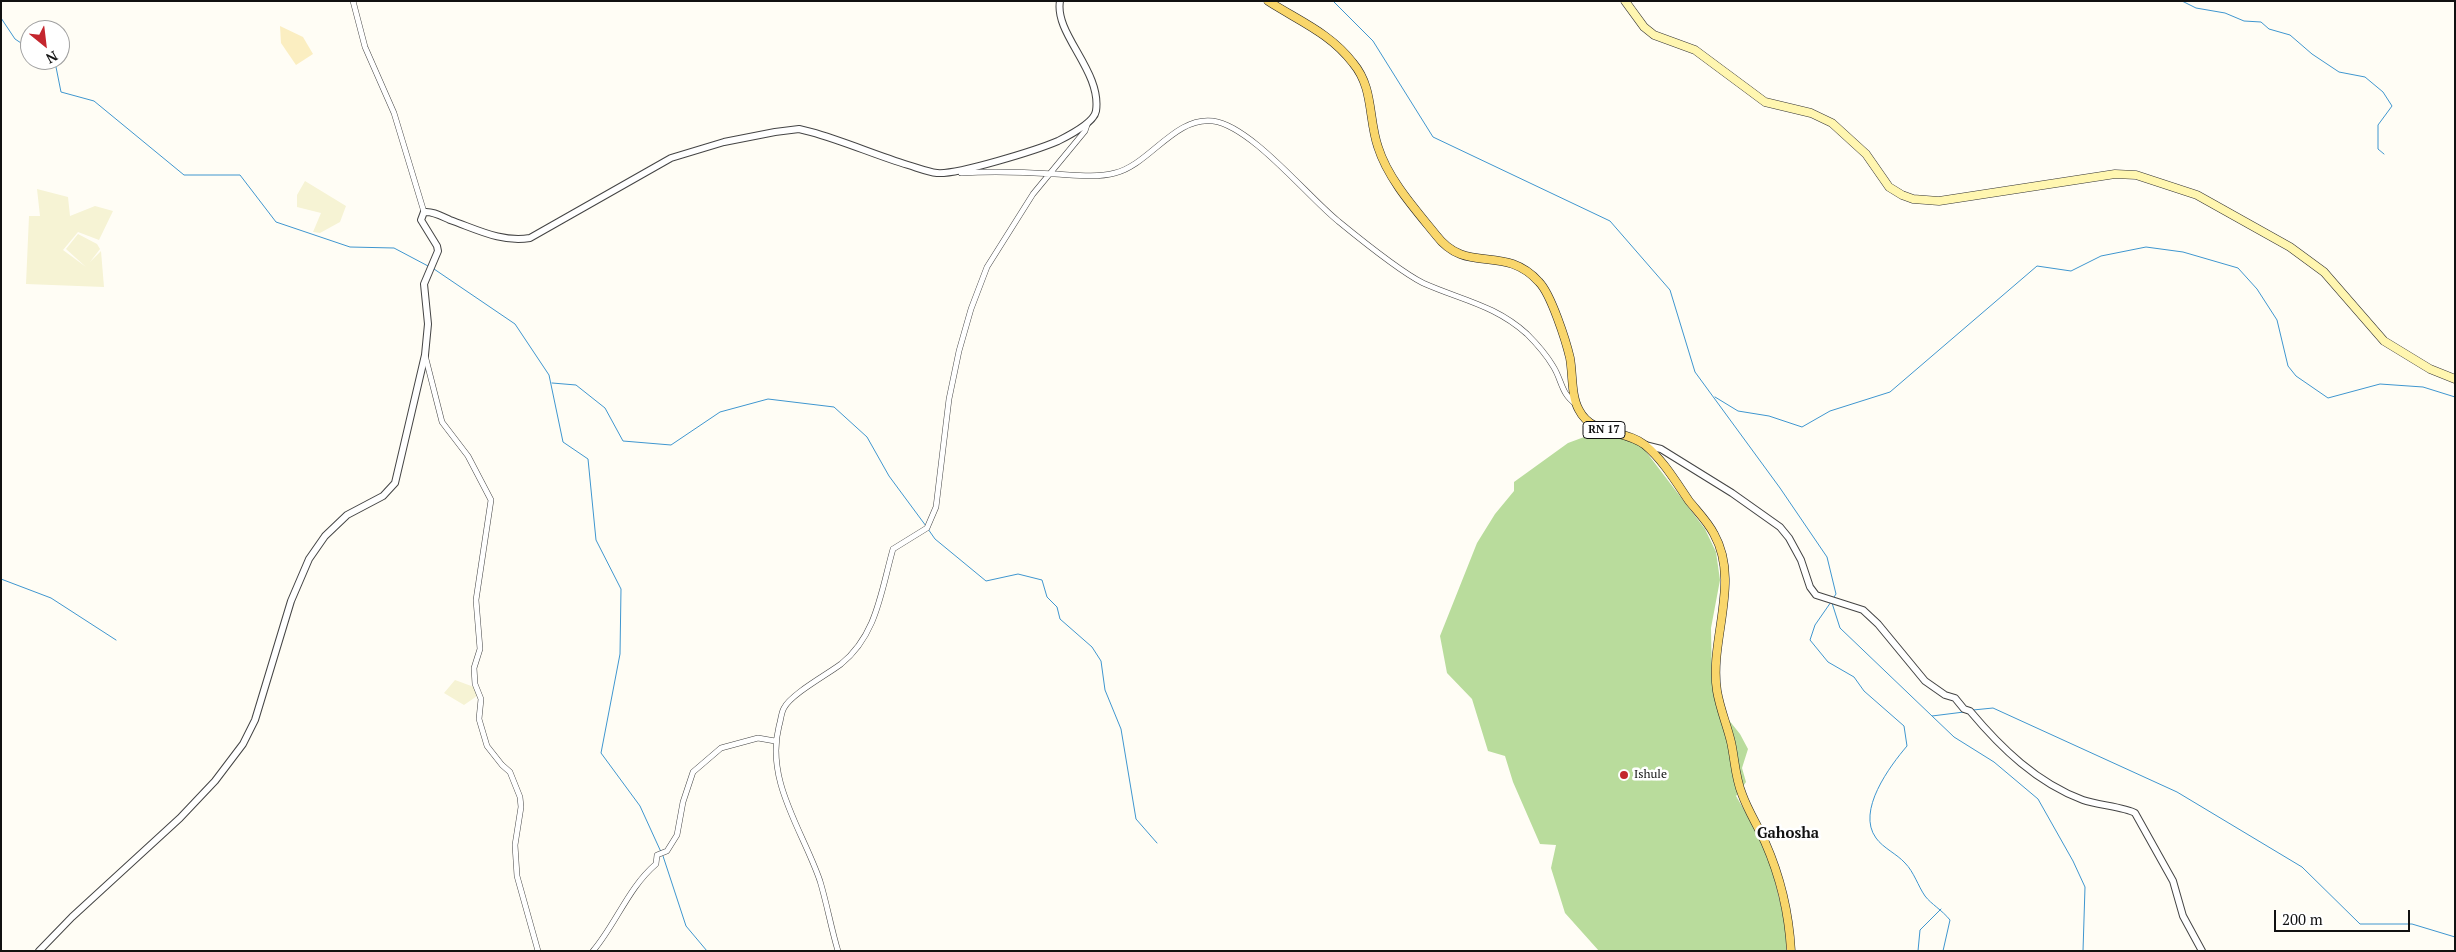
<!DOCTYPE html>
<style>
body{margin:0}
#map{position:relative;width:2456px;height:952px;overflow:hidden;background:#fffdf5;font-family:"PT Serif",serif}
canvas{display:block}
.frame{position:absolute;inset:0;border:2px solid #111;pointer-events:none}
.north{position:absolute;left:20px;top:20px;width:50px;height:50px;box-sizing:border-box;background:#fff;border:1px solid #a0a0a0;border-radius:50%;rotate:151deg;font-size:14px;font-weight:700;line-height:20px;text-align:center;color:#111}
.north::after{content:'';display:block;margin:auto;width:18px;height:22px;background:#c4262e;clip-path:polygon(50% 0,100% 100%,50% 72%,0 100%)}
.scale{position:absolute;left:2274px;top:910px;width:136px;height:22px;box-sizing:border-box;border:2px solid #111;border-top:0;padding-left:6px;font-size:15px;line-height:18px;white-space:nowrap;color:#111;-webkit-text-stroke:4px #fff;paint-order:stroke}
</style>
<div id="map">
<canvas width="2456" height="952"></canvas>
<div class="frame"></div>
<div class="north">N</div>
<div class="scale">200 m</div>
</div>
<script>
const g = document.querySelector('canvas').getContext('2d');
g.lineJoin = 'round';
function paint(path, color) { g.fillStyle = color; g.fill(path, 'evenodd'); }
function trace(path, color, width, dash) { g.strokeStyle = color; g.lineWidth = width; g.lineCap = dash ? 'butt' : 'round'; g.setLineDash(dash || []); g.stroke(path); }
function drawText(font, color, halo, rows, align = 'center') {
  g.font = font + ' "PT Serif",serif'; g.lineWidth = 5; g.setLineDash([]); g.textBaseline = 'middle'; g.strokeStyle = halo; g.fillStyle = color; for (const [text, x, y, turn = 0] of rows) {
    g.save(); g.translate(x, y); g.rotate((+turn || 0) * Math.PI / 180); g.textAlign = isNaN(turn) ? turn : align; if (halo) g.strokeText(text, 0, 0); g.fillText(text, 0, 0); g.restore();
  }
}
const farmland = new Path2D(`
 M305 181 346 206 340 222 320 233 313 232 321 213 297 207V195Z
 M37 189 68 197 70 216 95 206 113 211 99 240 78 232 63 250 86 267 66 249 78 234 97 244 100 249 90 262 101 251 104 287 26 284 29 216H40Z
 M455 680 474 687 477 696 464 705 444 693Z`);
const forest = new Path2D(`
 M1595 433 1626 438 1644 449 1705 529 1716 552 1720 580 1711 628 1712 682 1716 704 1740 734 1748 749 1742 768 1746 782 1736 796 1767 849 1787 931 1786 951H1599L1565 913 1551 868 1556 845 1540 844 1513 782 1505 756 1488 751 1472 699 1447 673 1440 636 1477 543 1495 514 1514 491V482L1568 443Z`);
const sand = new Path2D(`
 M280 26 303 37 313 54 296 65 281 43Z`);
const stream = new Path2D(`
 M1333 1 1373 41 1433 137 1610 221 1670 290 1695 372 1780 488 1827 557 1836 594 1834 597
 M2182 1 2196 8 2225 13 2244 21 2261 22 2269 29 2290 35 2312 54 2339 72 2365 77 2383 92 2392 106 2378 125V149L2384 154
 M1 18 15 39 30 49
 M46 60 56 67 61 92 94 101 184 175H240L276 222 350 247 394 248 428 266
 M434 269 515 324 549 375 563 442 588 459 596 540 621 589 620 654 601 753 640 806 661 852
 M552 383 576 385 605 408 623 441 671 445 720 412 768 399 834 407 867 437 889 476 926 526
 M1715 397 1738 411 1769 416 1802 427 1830 411 1890 392 2037 266 2071 271 2101 256 2146 247 2183 252 2238 268 2257 289 2277 320 2288 366 2296 376 2328 398 2380 384 2423 387 2455 397
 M928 529 935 539 986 581 1018 574 1042 580 1047 597 1057 607 1060 619 1092 647 1101 661 1105 690 1121 729 1136 819 1157 843
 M1 579 51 598 116 640
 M1831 602 1815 625 1810 640 1828 662 1854 677 1864 691 1904 726 1907 746C1890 766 1856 811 1876 838 1883 848 1897 854 1905 863 1914 872 1918 886 1925 896 1931 904 1942 910 1950 920L1943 951
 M1832 603 1840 628 1932 716 1964 712
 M1973 710 1993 708 2177 792 2302 867 2360 924H2412L2455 937
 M1932 716 1954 737 1994 762 2038 799 2073 861 2085 887 2083 951
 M663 856 686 926 707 951
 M1918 951 1920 930 1941 909`);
const minor = new Path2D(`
 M353 1 365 47 394 113 424 212
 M961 173C992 171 1023 172 1055 174 1074 175 1096 178 1115 173 1149 165 1175 116 1213 121 1251 126 1307 196 1338 221 1360 239 1399 271 1423 283 1461 300 1495 305 1527 334 1536 343 1547 356 1553 366 1562 380 1561 394 1576 404
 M425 355 442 422 468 456 491 500 476 600 480 649 474 668 475 684 481 699 479 719 487 746 502 765 510 772 520 797 521 807 515 845 517 876 538 951
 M593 951C616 924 628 888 656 864L657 855 667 851 677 835 683 802 693 772 721 748 758 738 775 741
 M838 951C831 928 827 904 820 881 803 831 765 781 779 726 781 720 781 713 784 708 791 694 828 674 841 664 877 635 881 591 893 549L927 528 936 507 949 399 959 351 971 309 987 267 1033 194 1085 131 1088 122`);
const tertiary = new Path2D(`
 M1645 445 1661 449 1732 493 1780 527 1789 538 1801 560 1810 587 1816 595 1863 610 1878 624 1925 681 1945 695 1955 698 1964 709 1970 711C2001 748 2037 783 2083 800 2097 805 2125 807 2135 813L2173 881 2183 916 2202 951
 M39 951 72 917 180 818 215 781 243 744 255 720 291 601 309 559 325 536 347 515 383 496 395 483 425 355 428 324 424 284 438 251 437 246 421 220 424 212C433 211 441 216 450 220 476 229 502 243 530 238L671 158 724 142 775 132 799 129 811 132C844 141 875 155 908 165 918 168 928 172 937 173 957 175 1037 150 1058 141 1068 136 1094 123 1096 111 1102 71 1054 34 1060 1`);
const secondary = new Path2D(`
 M1625 1 1644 27 1654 35 1695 50 1765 102 1811 113 1832 123 1866 154 1889 187 1902 195 1913 199 1939 201 2115 174 2136 175 2197 195 2290 247 2324 272 2384 341 2430 369 2455 379`);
const primary = new Path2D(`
 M1268 1C1299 21 1330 33 1353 63 1374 88 1368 118 1378 147 1388 179 1415 209 1436 235 1467 276 1504 243 1539 282 1551 294 1566 341 1570 358 1573 375 1571 396 1579 410 1592 436 1625 429 1645 445 1663 460 1676 482 1689 501 1697 511 1708 522 1714 534 1741 582 1709 640 1717 691 1720 709 1727 725 1731 742 1735 760 1735 777 1742 794 1748 811 1758 826 1765 842 1780 876 1789 914 1791 951`);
const markers = [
 [1624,775,5,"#c4262e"]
];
const shields = [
 [1604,430,42]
];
const shieldNames = [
 ["RN 17",1604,430]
];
const poiNames = [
 ["Ishule",1634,775]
];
const quarterNames = [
 ["Gahosha",1788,834]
];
paint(farmland, '#f6f3d4');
paint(forest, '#b9dc9c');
paint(sand, '#fbeec1');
trace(stream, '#3f96cf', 1);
trace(minor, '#444', 6);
trace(tertiary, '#444', 8);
trace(secondary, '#333', 9);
trace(primary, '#222', 9);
trace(minor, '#fff', 5);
trace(tertiary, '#fff', 6);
trace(secondary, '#fff6b0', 8);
trace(primary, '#f9d66b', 8);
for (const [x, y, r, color] of markers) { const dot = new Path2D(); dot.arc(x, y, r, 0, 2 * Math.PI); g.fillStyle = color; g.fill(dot); trace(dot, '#fff', 2); }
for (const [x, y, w] of shields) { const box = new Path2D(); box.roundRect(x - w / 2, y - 8.5, w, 17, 4); g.fillStyle = '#fff'; g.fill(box); trace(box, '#111', 1); }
drawText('bold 11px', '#111', null, shieldNames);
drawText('12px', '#111', '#fff', poiNames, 'left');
drawText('bold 15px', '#111', '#fff', quarterNames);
</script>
